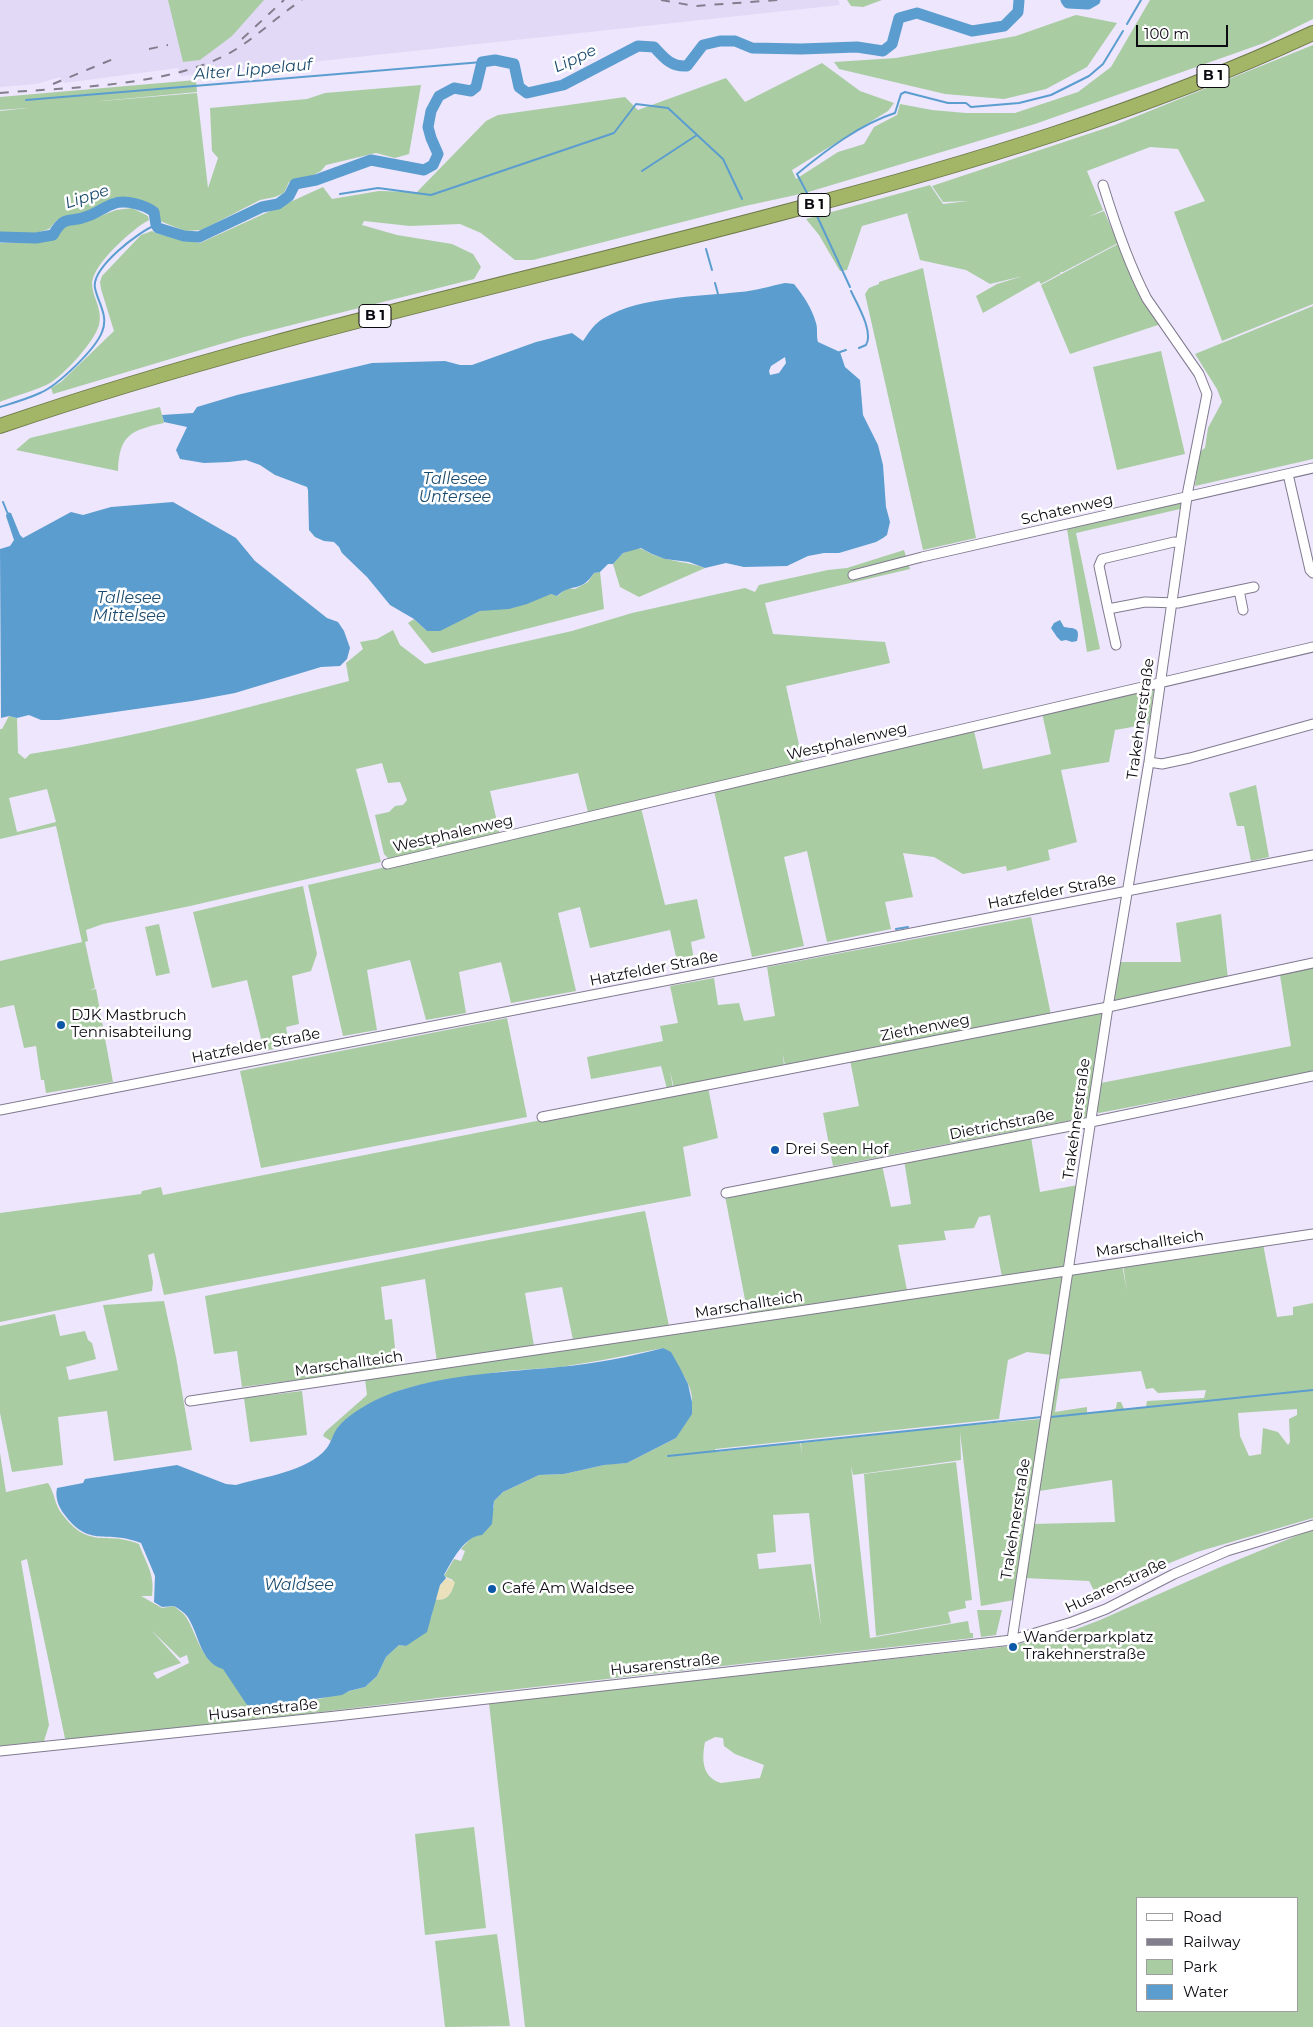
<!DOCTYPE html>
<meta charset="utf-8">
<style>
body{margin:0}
#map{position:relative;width:1313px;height:2027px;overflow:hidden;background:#ede6fc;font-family:Montserrat,sans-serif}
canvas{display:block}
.legend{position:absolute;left:1136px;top:1897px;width:162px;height:115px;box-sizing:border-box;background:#fff;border:1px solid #9e9da0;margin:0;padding:6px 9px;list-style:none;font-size:15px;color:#0c0a11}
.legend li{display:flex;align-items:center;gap:10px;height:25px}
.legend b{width:25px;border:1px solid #9e9da0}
.scale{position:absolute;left:1136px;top:25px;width:92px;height:22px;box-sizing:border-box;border:2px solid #0c0a11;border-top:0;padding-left:6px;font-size:15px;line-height:18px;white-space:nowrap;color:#0c0a11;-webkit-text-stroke:4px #fff;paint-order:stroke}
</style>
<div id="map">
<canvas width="1313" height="2027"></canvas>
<ul class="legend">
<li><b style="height:6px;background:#fff"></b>Road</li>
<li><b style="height:6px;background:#827e8d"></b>Railway</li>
<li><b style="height:14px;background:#a9cca2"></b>Park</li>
<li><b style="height:14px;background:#5c9dd0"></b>Water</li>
</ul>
<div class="scale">100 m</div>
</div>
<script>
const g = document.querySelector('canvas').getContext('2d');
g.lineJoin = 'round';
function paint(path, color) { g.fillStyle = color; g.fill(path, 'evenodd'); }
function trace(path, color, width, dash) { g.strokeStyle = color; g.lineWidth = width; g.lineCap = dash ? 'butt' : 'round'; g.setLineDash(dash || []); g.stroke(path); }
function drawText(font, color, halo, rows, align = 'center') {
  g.font = font + ' Montserrat,sans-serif'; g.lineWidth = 5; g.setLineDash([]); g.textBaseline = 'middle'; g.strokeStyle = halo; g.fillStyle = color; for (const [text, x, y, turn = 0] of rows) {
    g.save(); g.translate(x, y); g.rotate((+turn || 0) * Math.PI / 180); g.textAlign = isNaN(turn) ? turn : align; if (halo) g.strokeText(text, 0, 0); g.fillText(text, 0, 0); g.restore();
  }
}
const built = new Path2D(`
 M0 0H838L840 5 181 76 178 68 64 83 60 77 36 84 0 87Z`);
const green = new Path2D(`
 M168 0H264L232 36 200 60 183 62Z
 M847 0H882L863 7 851 6Z
 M1150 0H1313V19L1264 43 1035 124 805 193 745 206 533 260H515L481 233 460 224 410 226 364 221 362 225 397 235 452 244 473 254 481 267 474 279 244 337 53 394 51 388 61 382 114 331 101 289 100 282 102 276 141 235 152 231 158 234 200 243 323 187 332 199 379 191 417 192 486 121 498 115 625 97 638 110 726 78 745 102 822 63 860 91 894 103 888 111 792 170 796 179 838 152 864 144 874 127 897 115 900 104 932 110 966 113H1015L1078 92 1111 67Z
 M1076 15 1117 23 1087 67 1046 89 1004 99 945 94 839 69 834 62 896 58 1016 36Z
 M1313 45V304L1222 341 1174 212 1205 201 1178 149 1150 147 1087 171 1103 210 1088 217 1104 211 1118 243 1063 272H1060L1061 273 1041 284 1039 281 983 313 976 296 997 284 1023 276 990 284 966 270 920 260 907 213 915 211 862 226 847 270 840 271 819 235 806 219 930 185 943 204 968 201 943 202 932 186 1115 125Z
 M196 80 197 92 90 102 197 93 208 188 218 158 212 151 210 108 307 99 325 93 421 85 409 154 395 158 376 153 326 165 321 171 315 174V177L289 182 284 193 275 197 260 200 202 230 185 231 160 221 156 213 148 205 135 201H114L86 214 57 220 49 229 36 233H0V111L28 108 0 110V97Z
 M132 208 148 216 149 220C132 229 92 265 92 284 93 299 103 309 99 325 94 342 68 370 53 381 42 389 14 396 0 402V243L35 242 54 238 61 227 73 222 88 221 116 210Z
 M1118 244 1138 292 1161 324 1070 354 1041 285Z
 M923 268 976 538 923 550 865 294 869 288 879 284V282Z
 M1313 306V459L1195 486 1199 452 1205 448 1208 428 1222 402 1217 389 1195 354Z
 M1161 351 1185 454 1117 470 1093 367Z
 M160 407 164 423C131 430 119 435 118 471L16 450 30 438Z
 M1182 501 1180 509 1076 533 1100 649 1087 652 1067 529Z
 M636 548C644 548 648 553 654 555 671 562 689 562 705 568L639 597 620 587 613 564 623 553Z
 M904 550 910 569 765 603 773 634 885 642 890 663 786 686 803 763 688 789 687 788 596 811 589 816 578 773 490 791 500 835 389 859 384 854 375 815 389 812 395 806 403 805 407 800 400 782 388 783 382 763 356 769 381 862 190 906 103 924 86 930 88 941 85 942 95 988 90 990 96 989 113 1082 46 1093 44 1080H41L36 1046 24 1048 14 1005 0 1008V961L82 942 56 826 0 839V729H2L9 716 17 718 18 753 25 759 30 754C138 737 243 709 349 681L346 663 363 649 360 642 377 639 393 630 400 645 425 664 572 631 632 613 745 588 755 592 759 585 828 570 847 568ZM47 789 56 822 17 832 9 798Z
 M600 572 604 609 432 653 408 623 414 619 427 631 463 619 480 611 551 594 558 596C563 591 567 587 575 589L588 582 594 573Z
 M1154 688 1149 724 1115 730 1109 762 1061 770 1077 842 1048 850 1050 860 1007 871 1006 866 963 874 934 857 903 853 913 897 885 902 891 929 827 942 807 851 784 857 804 946 752 957 714 791 974 731 983 769 1051 754 1042 713Z
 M1256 785 1269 857 1251 861 1244 826H1237L1229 793Z
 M641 808 665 905 697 899 705 938 691 942 694 960 703 966 679 970 670 930 590 948 580 907 558 913 576 991 511 1003 501 962 459 972 466 1013 426 1020 410 960 367 970 377 1030 343 1036 308 885Z
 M303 886 317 954 311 971 292 976 299 1024 286 1027 289 1046 264 1051 247 980 212 988 193 912Z
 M1221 914 1228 979 1114 1002 1120 962H1181L1176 923Z
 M1031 917 1051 1015 785 1066 783 1054 784 1067 674 1088 670 1071 673 1088 667 1089 661 1066 591 1079 587 1057 663 1041 660 1026 678 1023 670 986 714 978 718 1005 739 1003 744 1021 775 1016 767 967Z
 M159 924 170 973 156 976 145 927Z
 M1313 968V1072L1099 1113 1096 1111 1101 1083 1291 1046 1280 975Z
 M1105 1011 1088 1117 833 1166 823 1113 859 1106 850 1060Z
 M507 1018 527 1117 261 1168 240 1071Z
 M708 1087 718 1138 683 1147 691 1196 164 1295 154 1253 148 1255 153 1282 152 1291 0 1322V1213L141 1194 142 1191 161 1187 163 1195Z
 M1031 1137 1040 1192 1078 1185 1065 1268 1002 1277 990 1215 979 1217 974 1228 944 1231 946 1240 898 1245 907 1290 748 1315 725 1196 882 1165 891 1207 911 1204 904 1160Z
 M645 1211 669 1326 573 1340 562 1287 525 1293 534 1346 437 1362 425 1279 381 1287 385 1320 392 1319 397 1367 242 1387 237 1351 214 1354 205 1296 467 1244Z
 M1263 1244 1277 1317 1293 1315V1307L1313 1303V1518L1197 1552 1117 1584 1098 1598 1089 1581 1024 1578 1032 1524 1115 1522 1112 1480 1039 1491 1072 1274 1122 1265 1127 1291 1123 1265ZM1141 1371 1146 1389 1153 1388 1158 1393 1206 1390 1204 1398 1147 1401 1146 1407 1124 1409 1121 1402H1117L1116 1408 1111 1411 1087 1413V1407L1055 1412 1060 1379ZM1297 1409V1415L1289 1419 1290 1442 1288 1445 1278 1432 1263 1428 1261 1454 1249 1456 1240 1436 1238 1413Z
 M1063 1275 1052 1355 1027 1352 1008 1360 999 1419 715 1449 716 1452 800 1442 802 1453 801 1443 959 1426 1041 1419 1014 1600 981 1606 960 1432 961 1460 853 1475 851 1466 870 1638 968 1621 970 1633H973V1638L437 1698 66 1743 27 1559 21 1561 49 1725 44 1741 0 1746V1453L6 1492 48 1483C55 1493 54 1504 62 1514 90 1551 105 1530 139 1544 146 1564 155 1573 152 1596H141L162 1608 174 1606C178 1610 184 1613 186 1617 196 1632 202 1664 223 1668L255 1707 319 1699 365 1687 377 1676 386 1657 399 1645 406 1646 428 1622 431 1618 435 1599C447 1602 454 1592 453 1580L444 1576 454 1559 461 1561 465 1551 461 1549 470 1539 476 1535 494 1507V1501L503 1492 539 1475 564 1474 608 1464 627 1463 676 1438C681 1429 691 1412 692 1402 694 1385 674 1360 663 1348L603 1360 561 1367 505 1371 423 1384 402 1390 378 1399 339 1426 331 1441 323 1436 325 1432 367 1395 365 1379ZM809 1513 821 1626 811 1564 759 1569 757 1554 776 1552 773 1515ZM151 1630 180 1658 187 1655 189 1663 157 1679 153 1673 181 1663Z
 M164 1301 176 1357 192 1450 114 1461 107 1411 58 1417 63 1465 12 1472 0 1413V1326L55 1314 60 1336 85 1331 88 1340 92 1343 96 1359 66 1367 69 1380 118 1370 103 1305Z
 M302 1391 307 1435 250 1442 244 1398Z
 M956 1462 972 1600 965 1601 966 1608 948 1612 951 1623 876 1636 864 1474Z
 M1313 1529V2027H525L489 1703 1011 1646 1074 1630 1100 1620 1218 1568ZM715 1737 723 1738 724 1746 735 1754 764 1765 760 1778 721 1783C701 1777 702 1758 705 1742ZM1137 1898H1297V2011H1137Z
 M977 1610H1002L996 1635 981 1637Z
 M474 1827 486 1928 425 1935 415 1834Z
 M497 1934 510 2026 445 2027 435 1941Z`);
const sand = new Path2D(`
 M446 1578 455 1582C452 1593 447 1602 435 1599L440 1585Z`);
const water = new Path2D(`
 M785 283 794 284C803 295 812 308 816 323 818 329 816 336 818 342L840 352 845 367 860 380 863 415 878 445 883 465 886 507 890 522 887 535 883 538 876 542 839 553H824L808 556 787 566 744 567 726 563 705 568 689 562 665 559 652 554 641 548 623 553 613 564H608L600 572 594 573C580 594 572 582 557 596L551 594 527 604 509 609 480 611 440 631H427L414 619 390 605 367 577 342 553 339 547 334 542 324 541 315 537 309 530 308 490 307 487 275 475 260 465 246 460 229 462 204 463 180 459 176 450 187 427 164 422 162 415 193 413 197 407 237 395 372 363 445 361 460 365H472L536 342 572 333 583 341C589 332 595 323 604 318 642 296 697 297 740 292 755 291 770 286 785 283ZM785 357 786 363 779 373 770 375 769 371 771 366Z
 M173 502 236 538 255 561 327 618 338 622 344 631 350 648 347 659 340 666 321 667 235 693 192 701 59 720H41L29 715 17 718 9 716 1 718 0 549 10 546 14 540 6 516 7 512 11 513 20 535 23 538 71 512 83 515 111 507Z
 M1060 620 1064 627C1073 629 1081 626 1077 641L1072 642 1066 640 1061 641 1057 637 1051 628 1054 623Z
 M663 1348 671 1352 680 1368 688 1384 692 1402V1414L676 1438 627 1463 604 1465 564 1474 539 1475 503 1492 494 1501 492 1524 482 1535C464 1536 452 1561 444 1575L446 1578 440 1585 427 1632 406 1646 399 1645 386 1657 377 1676 365 1687 349 1691 342 1695 260 1707 247 1705 223 1669C200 1663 199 1633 187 1616 184 1612 179 1609 174 1606L162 1607 154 1602 155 1576 141 1543C106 1529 90 1549 64 1514 58 1506 55 1497 57 1488L83 1483 85 1479 177 1465 226 1484 236 1485C263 1477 308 1471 326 1449 332 1442 333 1432 339 1426 353 1410 381 1396 401 1390 452 1374 506 1372 559 1367 593 1364 630 1357 663 1348Z`);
const stream = new Path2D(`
 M1127 24 1141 0
 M26 100 482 62
 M642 171 697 135
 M807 193 797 174C825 151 860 124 895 113L901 94 905 92 948 103H966L971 107 1019 103 1051 95 1089 76 1103 64 1123 31
 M340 194 378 188 431 195 614 133 636 104 668 108 723 159 742 199
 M817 216 850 287
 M706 249 712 270
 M715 283 718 294
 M851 291C857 304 874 332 866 345L859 348
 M840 352 846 350
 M0 407C13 403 27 399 40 393 57 386 95 350 102 332 109 316 98 303 95 288 91 268 139 231 156 225
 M3 502 7 512
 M896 929 908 927
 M1051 1417 1313 1390
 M668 1456 1042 1417`);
const river = new Path2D(`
 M1066 0 1068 3 1088 4 1095 0
 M0 237 36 238 53 235C65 213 70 224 88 216 97 213 104 207 113 204 125 199 145 205 154 212L156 225 158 228 184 236 199 237 262 207 278 204 289 196 295 184 316 180 371 160 424 170 433 165 438 154 431 138 428 127 431 111 439 96 454 88 471 91 476 87 482 62 495 60 514 64 519 87 527 93 563 85 638 46 654 47C664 58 671 67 687 66L703 45 720 41H735L752 48 801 49 857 47 883 51 892 44 899 18 917 13 972 31 1004 26 1018 12 1019 0`);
const minor = new Path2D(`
 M1288 474 1310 570 1313 573
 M1180 543 1174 542 1102 559 1099 566 1108 609 1145 602 1178 603 1254 587
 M853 575 922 557 1313 468
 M1239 590 1243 610
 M1108 609 1116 645
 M1149 762 1162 764 1190 758 1313 724
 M387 864 1313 647
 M0 1110 1313 855
 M542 1117 1108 1007 1313 963
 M726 1193 1091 1122 1313 1076
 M190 1401C564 1347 939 1290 1313 1234
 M1012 1640 1108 1007 1149 762 1188 490 1207 394 1199 374 1147 299C1128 263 1115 224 1103 185
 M0 1751 336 1716 1012 1640 1072 1622 1106 1609 1174 1574 1227 1551 1313 1525`);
const highway = new Path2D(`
 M0 426C257 338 523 282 785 212 965 165 1143 112 1313 33`);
const rail = new Path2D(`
 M661 0 695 6 778 0
 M242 39 284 0
 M149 49 168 45
 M53 84 118 57
 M0 93C70 87 165 87 228 54 255 39 276 17 302 0`);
const markers = [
 [61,1025,5,"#0d58a7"],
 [775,1150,5,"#0d58a7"],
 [492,1589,5,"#0d58a7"],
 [1013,1647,5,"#0d58a7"]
];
const shields = [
 [1213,76,32],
 [814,205,32],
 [375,316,32]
];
const shieldNames = [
 ["B 1",1213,76],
 ["B 1",814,205],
 ["B 1",375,316]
];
const streetNames = [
 ["Schatenweg",1067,510,-13],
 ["Trakehnerstraße",1141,719,-82],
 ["Westphalenweg",847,742,-13],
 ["Westphalenweg",453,834,-13],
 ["Hatzfelder Straße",1052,892,-11],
 ["Hatzfelder Straße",654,969,-11],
 ["Ziethenweg",925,1028,-11],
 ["Hatzfelder Straße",256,1046,-11],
 ["Trakehnerstraße",1077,1119,-82],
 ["Dietrichstraße",1002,1125,-11],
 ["Marschallteich",1150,1244,-9],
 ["Marschallteich",749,1305,-9],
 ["Marschallteich",349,1364,-8],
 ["Trakehnerstraße",1016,1519,-81],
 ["Husarenstraße",1116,1586,-25],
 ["Husarenstraße",665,1665,-6],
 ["Husarenstraße",263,1710,-6]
];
const poiNames = [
 ["DJK Mastbruch",71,1016],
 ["Tennisabteilung",71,1033],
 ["Drei Seen Hof",785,1150],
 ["Café Am Waldsee",502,1589],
 ["Wanderparkplatz",1023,1638],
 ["Trakehnerstraße",1023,1655]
];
const waterNames = [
 ["Lippe",575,59,-25],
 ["Alter Lippelauf",253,70,-5],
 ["Lippe",87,197,-18],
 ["Tallesee",455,479],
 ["Untersee",455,497],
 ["Tallesee",129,598],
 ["Mittelsee",129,616],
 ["Waldsee",299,1585]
];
paint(built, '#e2d9f7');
paint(green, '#a9cca2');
paint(sand, '#eae0bb');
paint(water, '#5c9dd0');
trace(stream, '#5c9dd0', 2);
trace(river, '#5c9dd0', 11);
trace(minor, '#817a8f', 11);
trace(highway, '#6e7a49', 16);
trace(minor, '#fff', 9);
trace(highway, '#a3b667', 14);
trace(rail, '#827e8d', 2, [9, 9]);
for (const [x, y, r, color] of markers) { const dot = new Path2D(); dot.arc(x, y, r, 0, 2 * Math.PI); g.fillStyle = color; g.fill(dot); trace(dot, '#fff', 2); }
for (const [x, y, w] of shields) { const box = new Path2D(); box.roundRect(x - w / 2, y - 11.5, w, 23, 4); g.fillStyle = '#fff'; g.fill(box); trace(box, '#0c0a11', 1); }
drawText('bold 14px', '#0c0a11', null, shieldNames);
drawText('15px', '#0c0a11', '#fff', streetNames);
drawText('15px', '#0c0a11', '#fff', poiNames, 'left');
drawText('italic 16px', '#1a4a6d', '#fff', waterNames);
</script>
